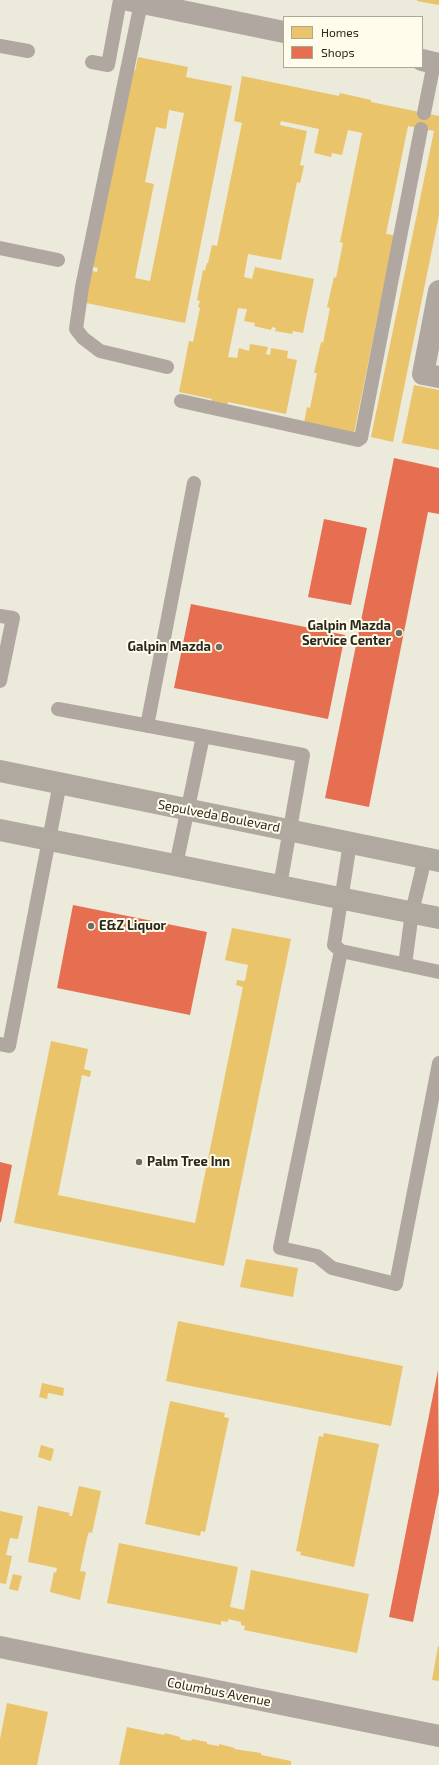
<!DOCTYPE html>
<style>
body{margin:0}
#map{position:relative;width:439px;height:1765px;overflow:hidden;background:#eceadb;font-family:"Exo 2",sans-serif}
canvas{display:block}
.legend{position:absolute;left:283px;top:16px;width:140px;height:52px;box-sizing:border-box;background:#fffceb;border:1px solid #aaa899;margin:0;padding:5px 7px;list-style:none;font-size:12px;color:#2b291e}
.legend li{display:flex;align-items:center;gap:8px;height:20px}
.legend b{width:20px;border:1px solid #aaa899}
</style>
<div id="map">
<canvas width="439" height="1765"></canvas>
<ul class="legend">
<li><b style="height:11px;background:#e9c46a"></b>Homes</li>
<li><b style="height:11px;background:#e76f51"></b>Shops</li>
</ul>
</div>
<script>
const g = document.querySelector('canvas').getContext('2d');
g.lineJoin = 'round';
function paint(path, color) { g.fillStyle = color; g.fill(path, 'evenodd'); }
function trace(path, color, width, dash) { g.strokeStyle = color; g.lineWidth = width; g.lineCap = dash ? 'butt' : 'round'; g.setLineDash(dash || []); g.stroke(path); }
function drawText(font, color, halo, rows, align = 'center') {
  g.font = font + ' "Exo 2",sans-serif'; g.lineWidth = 4; g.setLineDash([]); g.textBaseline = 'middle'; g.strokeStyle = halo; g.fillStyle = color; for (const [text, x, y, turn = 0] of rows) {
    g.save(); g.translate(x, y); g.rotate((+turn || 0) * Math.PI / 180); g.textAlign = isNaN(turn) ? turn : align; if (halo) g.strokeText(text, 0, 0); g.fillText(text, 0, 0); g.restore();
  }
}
const homes = new Path2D(`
 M417 0H439V5L417 1Z
 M138 57 188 67 186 77 232 86 185 323 81 302 87 270 97 272 98 268 93 267 132 70 135 71ZM169 110 184 113 150 281 135 278 154 184 145 182 156 127 166 129Z
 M242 76 339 96 340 93 371 100V102L439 116V215L393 442 371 437 434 131 408 126 386 234 394 235 354 433 304 423 307 407 310 408 317 373H314L321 342 323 343 330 308 327 307 334 277 336 278 343 243 340 242 362 133 348 130 342 155 332 153 331 157 314 153 319 129 281 121 280 125 307 131 300 165 304 166 300 183 297 182 281 260 248 254 244 277 252 279 255 267 314 279 303 333 293 331 292 334 275 331 276 328 272 327 271 330 254 326 255 323 244 321 247 309 238 308 228 357 237 358 239 348 249 351 250 344 268 347 266 354 270 355 271 348 288 351 287 358 297 360 286 414 228 402 227 405 211 402 212 399 179 392 189 341 193 342 200 308 198 307 200 301 197 300 203 270 205 271 207 263H208L212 245 217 246 242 123 234 121Z
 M414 385 439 390V450L402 443Z
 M232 928 291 939 224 1266 14 1223 51 1041 88 1049 84 1069 91 1071 90 1077 82 1075 58 1195 195 1223 243 987 236 985 237 980 245 981 248 965 225 960Z
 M246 1259 298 1268 293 1297 240 1287Z
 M178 1321 403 1366 391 1426 166 1381Z
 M42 1383 64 1388 63 1396 48 1393 47 1399 39 1397Z
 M170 1401 225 1413 224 1417 229 1418 205 1532 201 1531 200 1536 145 1524Z
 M324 1433 379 1444 354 1567 300 1555 301 1552 296 1551 319 1436 323 1437Z
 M41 1445 54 1449 51 1461 38 1457Z
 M79 1486 101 1491 92 1533 89 1532 87 1538 80 1571 86 1572 80 1600 50 1592 54 1572 56 1573 57 1568 28 1562 38 1506 70 1513 69 1516H72Z
 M0 1511 23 1516 18 1539 10 1538 6 1555 12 1556 6 1584 0 1583Z
 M119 1543 238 1567 230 1607 244 1610 251 1570 369 1594 357 1653 244 1630 245 1626 241 1625V1622L228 1619V1622L221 1621V1625L107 1603Z
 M13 1574 22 1576 18 1591 9 1589Z
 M438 1646H439V1681L432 1680Z
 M7 1703 48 1712 37 1765H0V1739Z
 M127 1727 164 1735 165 1733 180 1737V1739L191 1741 192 1739 207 1742V1744L219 1746V1744L235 1748 234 1749 261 1753V1755L291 1761V1765H119Z`);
const shops = new Path2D(`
 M394 458 439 468V514L428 512 369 807 325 798Z
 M324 519 367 528 351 605 308 597Z
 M191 604 345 635 328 719 174 688Z
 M73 905 207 932 190 1015 57 988Z
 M0 1162 12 1165 1 1222H0Z
 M438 1370 439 1492 413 1622 389 1617Z`);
const lane = new Path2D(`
 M141 3 82 287 76 329 83 338 100 351 167 367
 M0 46 28 51
 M92 62 108 65 120 0
 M424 113 434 63
 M0 248 58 260
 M181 401 358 440 361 438 421 129
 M0 616 13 618 0 681
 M58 709 203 736
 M147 726 194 483
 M350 843 334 945 341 951 439 972
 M176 865 203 736 303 755 280 886
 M341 951 280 1248 317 1256 332 1268 396 1284 439 1063
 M405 965 412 912 425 858
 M0 1044 9 1046 60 783`);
const street = new Path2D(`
 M128 0 284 32
 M422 60 439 64
 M439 291 423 374 439 377
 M0 1647 439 1736`);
const primary = new Path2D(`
 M0 771 439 861
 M0 830 439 918`);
const markers = [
 [399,633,4,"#6f6d60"],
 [219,647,4,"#6f6d60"],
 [91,926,4,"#6f6d60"],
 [139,1162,4,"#6f6d60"]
];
const poiNames = [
 ["Galpin Mazda",391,626],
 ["Service Center",391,641],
 ["Galpin Mazda",211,647],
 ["E&Z Liquor",99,926,"left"],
 ["Palm Tree Inn",147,1162,"left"]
];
const streetNames = [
 ["Sepulveda Boulevard",219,816,11],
 ["Columbus Avenue",219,1692,11]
];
paint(homes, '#e9c46a');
paint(shops, '#e76f51');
trace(lane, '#b0a8a0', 14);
trace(street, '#b0a8a0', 22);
trace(primary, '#b0a99f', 22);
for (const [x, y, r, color] of markers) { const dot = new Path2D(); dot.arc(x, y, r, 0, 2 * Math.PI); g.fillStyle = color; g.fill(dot); trace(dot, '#fffceb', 1.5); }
drawText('bold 13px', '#2b291e', '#fffceb', poiNames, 'right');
drawText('13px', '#2b291e', '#fffceb', streetNames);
</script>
